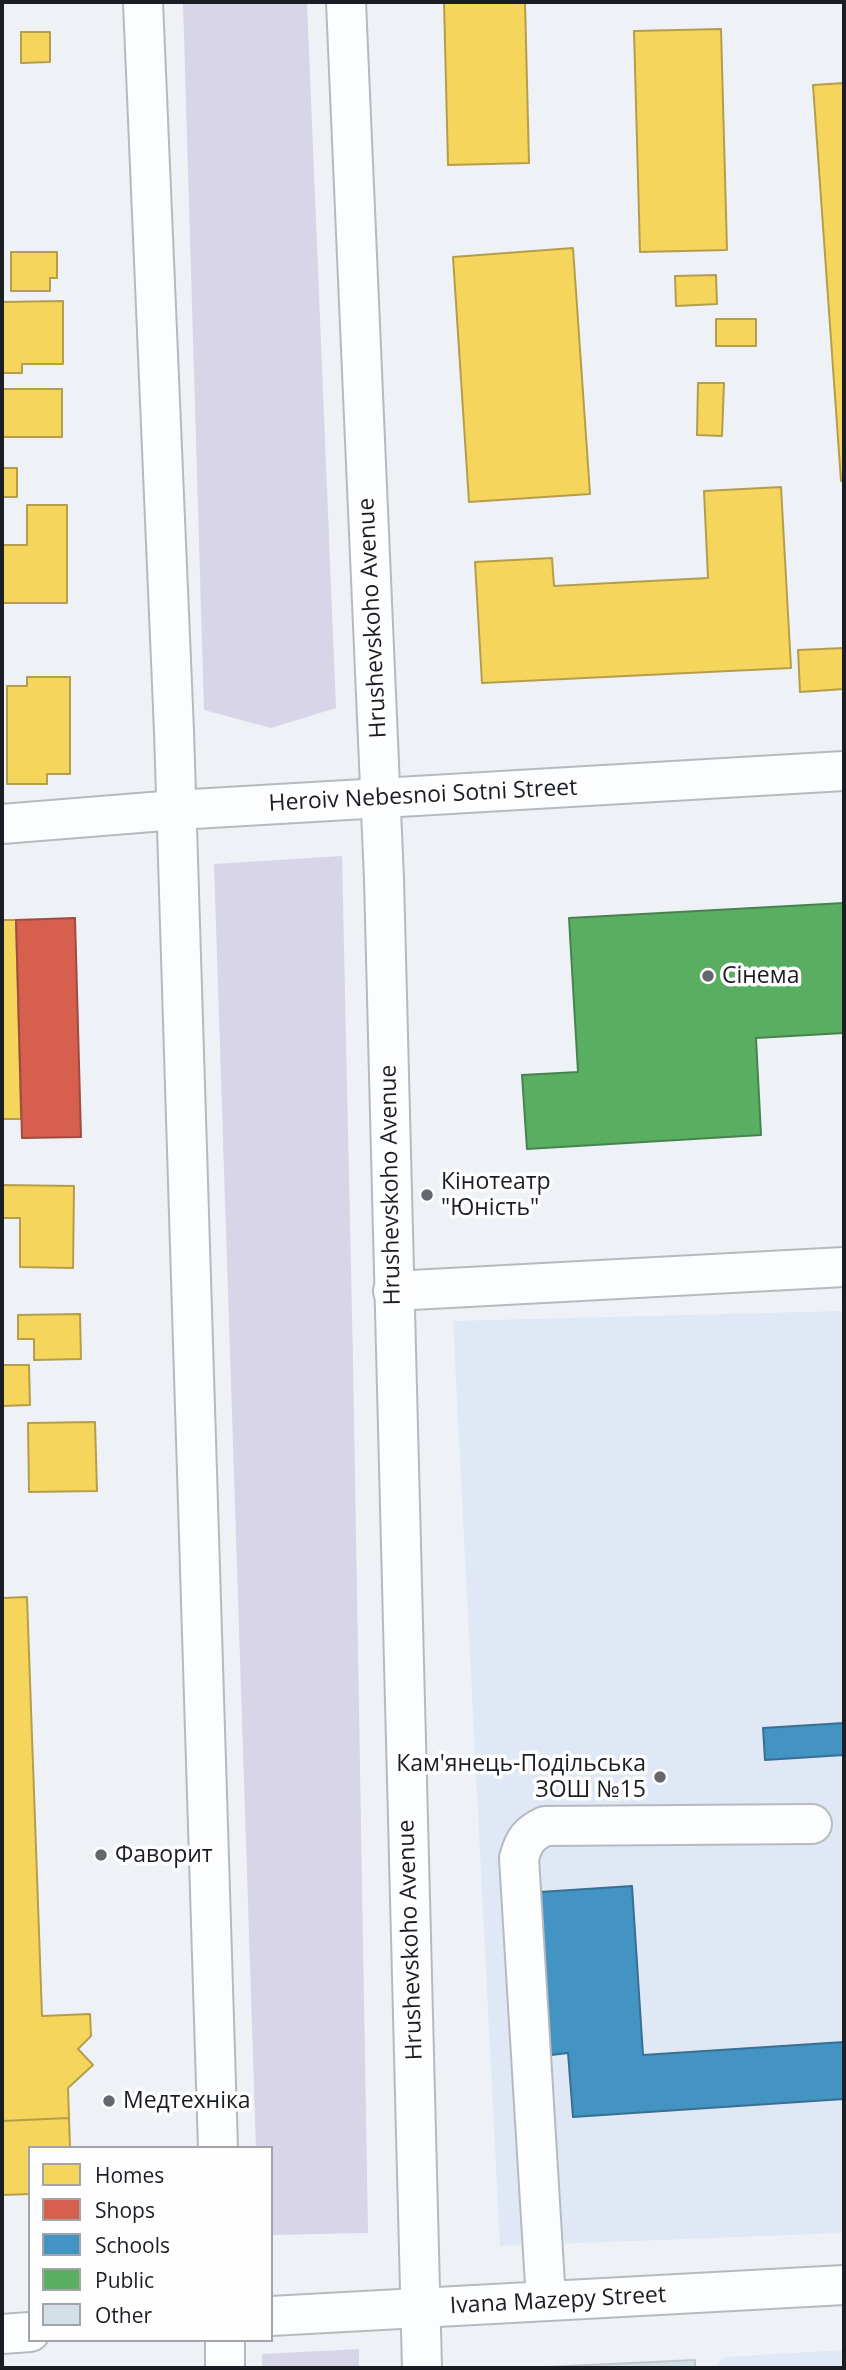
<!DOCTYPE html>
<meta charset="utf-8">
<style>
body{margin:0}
#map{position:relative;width:846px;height:2370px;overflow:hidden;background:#eef2f7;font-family:"Open Sans",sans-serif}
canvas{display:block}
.frame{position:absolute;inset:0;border:4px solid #1a1e24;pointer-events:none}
.legend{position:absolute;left:28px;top:2146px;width:245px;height:196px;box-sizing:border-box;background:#fefefe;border:2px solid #a3a4a7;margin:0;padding:9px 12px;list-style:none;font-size:21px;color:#1a1e24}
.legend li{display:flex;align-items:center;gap:14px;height:35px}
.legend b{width:35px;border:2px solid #a3a4a7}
</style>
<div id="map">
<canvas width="846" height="2370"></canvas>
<div class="frame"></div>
<ul class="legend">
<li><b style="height:19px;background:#f6d55c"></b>Homes</li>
<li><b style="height:19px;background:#d6604d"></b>Shops</li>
<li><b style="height:19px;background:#4393c3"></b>Schools</li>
<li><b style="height:19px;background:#5aae61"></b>Public</li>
<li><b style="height:19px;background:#d2dfe7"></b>Other</li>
</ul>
</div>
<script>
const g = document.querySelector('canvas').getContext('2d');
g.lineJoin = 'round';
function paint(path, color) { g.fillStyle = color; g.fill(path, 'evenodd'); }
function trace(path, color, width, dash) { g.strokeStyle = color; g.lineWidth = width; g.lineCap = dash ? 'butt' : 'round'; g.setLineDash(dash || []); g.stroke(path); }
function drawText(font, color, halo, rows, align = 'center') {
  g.font = font + ' "Open Sans",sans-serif'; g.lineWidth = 7; g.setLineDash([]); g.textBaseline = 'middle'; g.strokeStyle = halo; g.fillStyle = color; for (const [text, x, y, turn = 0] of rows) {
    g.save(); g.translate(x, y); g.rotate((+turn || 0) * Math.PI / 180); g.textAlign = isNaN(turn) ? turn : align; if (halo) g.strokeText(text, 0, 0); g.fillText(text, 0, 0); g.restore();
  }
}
const built = new Path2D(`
 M844 1311V2233L500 2246 453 1321Z
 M844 2350V2368H714L724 2357Z`);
const green = new Path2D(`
 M183 2H307L336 708 271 728 204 710Z
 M342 856 353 1360 368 2233 271 2235V2148H256L214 864Z
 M359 2349V2368H262V2354Z`);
const homes = new Path2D(`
 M444 2H525L529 163 448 165Z
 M721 29 727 250 640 252 634 31Z
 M21 32H50V62L21 63Z
 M844 83V481H841L813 85Z
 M573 248 590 494 469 502 453 257Z
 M11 252H57V278H50V291H11Z
 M716 275 717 304 676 306 675 276Z
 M63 301V364H22V373H2V302Z
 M716 319H756V346H716Z
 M698 383H724L722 436 697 435Z
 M2 389H62V437H2Z
 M2 468H17V497H2Z
 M781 487 791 668 482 683 475 562 552 558 554 586 708 578 704 491Z
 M27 505H67V603H2V545H27Z
 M844 648V689L800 692 798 650Z
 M27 677H70V774H47V784H7V686H27Z
 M2 920H16L21 1119H2Z
 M2 1185 74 1186 73 1268 20 1267V1218H2Z
 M80 1314 81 1359 34 1360V1339H18V1315Z
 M2 1365H29L30 1405 2 1406Z
 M95 1422 97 1491 29 1492 28 1423Z
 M27 1597 42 2016 90 2014 91 2036 78 2049 93 2065 68 2088 69 2118 2 2121V1598Z
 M69 2118 70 2148H30V2194L2 2195V2121Z`);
const shops = new Path2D(`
 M75 918 81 1137 22 1138 16 920Z`);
const schools = new Path2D(`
 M844 1723V1755L765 1760 763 1728Z
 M632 1886 643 2055 844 2042V2099L573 2117 568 2053 551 2055 540 1892Z`);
const public = new Path2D(`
 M844 903V1033L756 1038 761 1135 527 1149 522 1075 578 1072 569 918Z`);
const building = new Path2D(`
 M695 2360V2368H525Z`);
const minor = new Path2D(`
 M2 824 176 810 844 771
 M393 1291 844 1267
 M546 2301 519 1858C524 1841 528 1834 545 1826L812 1824
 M271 2316 844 2285
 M2 2334 30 2332`);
const major = new Path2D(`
 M143 2 174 731 218 2148
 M346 2 384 879 422 2368
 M225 2340V2368`);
const markers = [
 [708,976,7,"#64686e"],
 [427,1195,7,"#64686e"],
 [660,1777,7,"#64686e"],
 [101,1855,7,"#64686e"],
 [109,2101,7,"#64686e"]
];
const streetNames = [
 ["Hrushevskoho Avenue",373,618,-93],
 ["Heroiv Nebesnoi Sotni Street",423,796,-3],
 ["Hrushevskoho Avenue",391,1185,-91],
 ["Hrushevskoho Avenue",411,1940,-92],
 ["Ivana Mazepy Street",558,2301,-3]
];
const poiNames = [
 ["Сінема",722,976],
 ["Кінотеатр",441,1182],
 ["\"Юність\"",441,1208],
 ["Кам'янець-Подільська",646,1764,"right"],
 ["ЗОШ №15",646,1790,"right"],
 ["Фаворит",115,1855],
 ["Медтехніка",123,2101]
];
paint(built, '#e0e8f5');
paint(green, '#d8d5e8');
paint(homes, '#f6d55c');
trace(homes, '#b49e4b', 2);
paint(shops, '#d6604d');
trace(shops, '#9e4c41', 2);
paint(schools, '#4393c3');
trace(schools, '#377093', 2);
paint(public, '#5aae61');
trace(public, '#47834f', 2);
paint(building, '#d2dfe7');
trace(building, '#c3c8cc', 2);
trace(minor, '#b6babf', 42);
trace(major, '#b6babf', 42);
trace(minor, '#fcfdfe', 38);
trace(major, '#fcfdfe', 38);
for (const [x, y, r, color] of markers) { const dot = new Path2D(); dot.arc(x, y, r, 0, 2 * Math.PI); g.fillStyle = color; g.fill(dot); trace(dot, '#fefefe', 2.5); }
drawText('23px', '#1a1e24', '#fefefe', streetNames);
drawText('23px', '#1a1e24', '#fefefe', poiNames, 'left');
</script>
